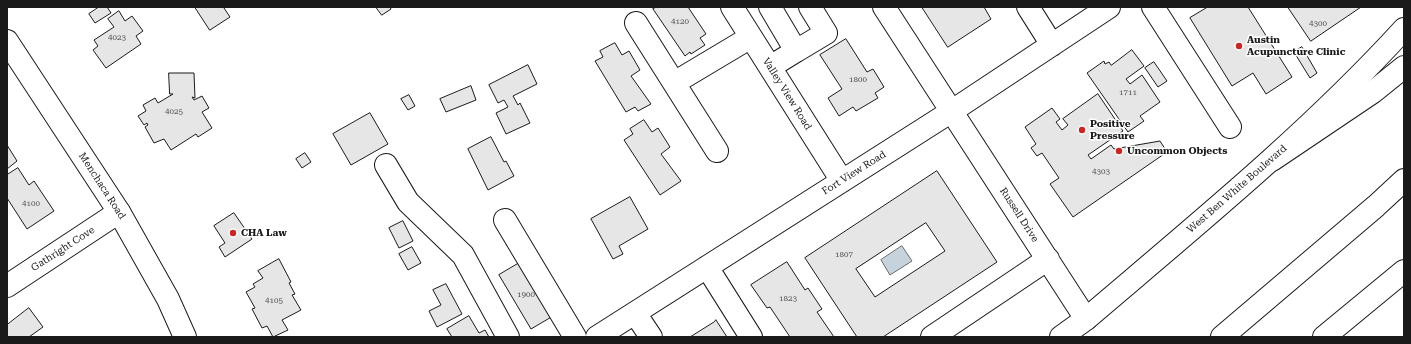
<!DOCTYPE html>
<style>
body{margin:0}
#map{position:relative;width:1411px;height:344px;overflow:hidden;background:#fff;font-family:"Roboto Serif",serif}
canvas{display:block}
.frame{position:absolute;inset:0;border:8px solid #1a1a1a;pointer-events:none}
</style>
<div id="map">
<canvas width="1411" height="344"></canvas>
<div class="frame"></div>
</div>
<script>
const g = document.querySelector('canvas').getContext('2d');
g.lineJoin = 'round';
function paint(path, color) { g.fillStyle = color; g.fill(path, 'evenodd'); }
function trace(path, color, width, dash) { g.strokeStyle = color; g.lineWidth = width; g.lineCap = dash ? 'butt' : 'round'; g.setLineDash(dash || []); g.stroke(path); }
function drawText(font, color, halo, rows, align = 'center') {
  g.font = font + ' "Roboto Serif",serif'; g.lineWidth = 3; g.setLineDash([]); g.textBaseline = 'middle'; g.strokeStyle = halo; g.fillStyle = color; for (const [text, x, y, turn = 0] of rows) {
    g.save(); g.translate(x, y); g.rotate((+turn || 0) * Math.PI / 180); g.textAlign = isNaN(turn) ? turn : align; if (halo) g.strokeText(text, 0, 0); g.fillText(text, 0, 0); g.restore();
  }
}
const water = new Path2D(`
 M902 246 912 261 890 275 881 260Z`);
const building = new Path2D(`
 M99 7H107L111 13 95 23 89 14Z
 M195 7H226L224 8 230 17 210 30Z
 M376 7H390L391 9 382 15Z
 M657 7H688L706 34 700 38 705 45 691 54 690 52 685 56 653 9Z
 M922 7H984L991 19 948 47Z
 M1208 7H1248L1292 77 1266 94 1253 73 1232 86 1190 18Z
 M1288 7H1361L1311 41Z
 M119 11 125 21 132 16 143 31 136 36 141 44 106 68 93 50 98 46 94 40 114 27 108 19Z
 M846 39 867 72 873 69 884 87 875 93 878 98 856 111 853 107 839 116 828 98 842 89 820 55Z
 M615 43 622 55 629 51 640 70 631 76 651 104 638 111 635 107 626 112 595 61 603 57 600 51Z
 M1302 47 1317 73 1310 78 1294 52Z
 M1132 50 1144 66 1126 79 1130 84 1142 75 1160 102 1140 116 1144 121 1128 132 1087 73 1104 61 1105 64 1109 62 1111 65Z
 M1154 62 1167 81 1158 87 1145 68Z
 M528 65 537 84 513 96 518 105 520 103 530 123 506 134 496 113 508 107 504 100 498 103 489 85Z
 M169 73H194L195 98 192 97 194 100 202 96 209 108 202 112 212 128 198 137 196 134 171 150 164 139 154 143 145 127 148 125 147 123 144 125 138 116 146 111 143 105 155 98 158 103 173 94H170Z
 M471 86 476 100 446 112 440 99Z
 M1098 94 1123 131 1088 155 1091 159 1111 145 1114 149 1160 141 1167 152 1073 217 1050 184 1059 178 1042 153 1037 156 1031 148 1036 144 1025 127 1052 108 1060 119 1056 122 1062 130 1068 125 1063 119Z
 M409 95 415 106 408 110 401 99Z
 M370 113 388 144 351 165 333 134Z
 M644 120 652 132 658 128 670 147 661 154 681 181 660 195 624 140 633 134 630 129Z
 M491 137 504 162 506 161 514 176 488 190 468 149Z
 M7 145 17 161 7 169Z
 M305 153 311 162 302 168 296 159Z
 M18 168 29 185 34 181 54 211 27 229 7 198V175Z
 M937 171 997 262 883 337H857L805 258ZM926 223 945 251 875 297 856 269Z
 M630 197 648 229 619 246 623 254 613 259 591 219Z
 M234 213 252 239 225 257 219 247 225 243 214 226Z
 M403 221 413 241 399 248 389 228Z
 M412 247 421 263 408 270 399 254Z
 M279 259 291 282 289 283 295 294 292 295 301 310 282 320 288 330 273 337 267 326 262 328 252 309 255 308 246 292 255 287 253 284 263 278 258 271Z
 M521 262 553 316 531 329 499 275Z
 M787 262 805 290 808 288 822 309 817 312 834 337H790L770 307 767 308 751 285Z
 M446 284 462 314 437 327 429 311 441 305 433 290Z
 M29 308 43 327 29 337H7V325Z
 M469 316 479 333 485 330 489 337H452L447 329Z
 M716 320 727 337H690L714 322Z`);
const minor = new Path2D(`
 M732 7 842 181
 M770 7 796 51 770 67
 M884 7 1086 319
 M1028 7 1052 45
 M1153 7 1230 127
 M636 23 717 151
 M796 51 826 33 810 7
 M674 83 751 37
 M386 165 408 202 463 255 508 337
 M505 220 575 337
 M707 267 751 337
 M7 286 119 212
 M635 313 651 337
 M597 337 952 111 1109 7
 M932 337 1048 259`);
const major = new Path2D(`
 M7 41 119 212 168 299 185 337
 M1061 337 1086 319C1195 226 1307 135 1404 29`);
const highway = new Path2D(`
 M1272 160 1373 92 1404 67
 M1222 337 1376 206 1404 180
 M1324 337 1404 271`);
const markers = [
 [1239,46,4,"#c62828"],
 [1082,130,4,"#c62828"],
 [1119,151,4,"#c62828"],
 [233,233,4,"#c62828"]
];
const numberNames = [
 ["4120",680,22],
 ["4300",1318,24],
 ["4023",117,38],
 ["1800",858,80],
 ["1711",1128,93],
 ["4025",174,112],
 ["4303",1101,172],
 ["4100",31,204],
 ["1807",844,255],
 ["1900",526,295],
 ["1823",788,299],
 ["4105",274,301]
];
const poiNames = [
 ["Austin",1247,40],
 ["Acupuncture Clinic",1247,52],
 ["Positive",1090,124],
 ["Pressure",1090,136],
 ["Uncommon Objects",1127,151],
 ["CHA Law",241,233]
];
const streetNames = [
 ["Valley View Road",787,94,58],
 ["Fort View Road",854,173,-32],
 ["Menchaca Road",102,186,57],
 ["West Ben White Boulevard",1237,189,-41],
 ["Russell Drive",1019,215,57],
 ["Gathright Cove",63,249,-33]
];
paint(water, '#c6d2dc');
trace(water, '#6a6a6a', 1);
paint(building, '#e6e6e6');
trace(building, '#1a1a1a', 1);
trace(minor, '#1a1a1a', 24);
trace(major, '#1a1a1a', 24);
trace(highway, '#1a1a1a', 24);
trace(minor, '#fff', 22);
trace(major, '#fff', 22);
trace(highway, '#fff', 22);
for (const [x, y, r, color] of markers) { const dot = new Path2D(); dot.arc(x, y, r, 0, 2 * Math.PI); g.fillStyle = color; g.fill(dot); trace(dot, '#fff', 1.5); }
drawText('8px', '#4d4d4d', null, numberNames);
drawText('bold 10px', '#1a1a1a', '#fff', poiNames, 'left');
drawText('10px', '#1a1a1a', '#fff', streetNames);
</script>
